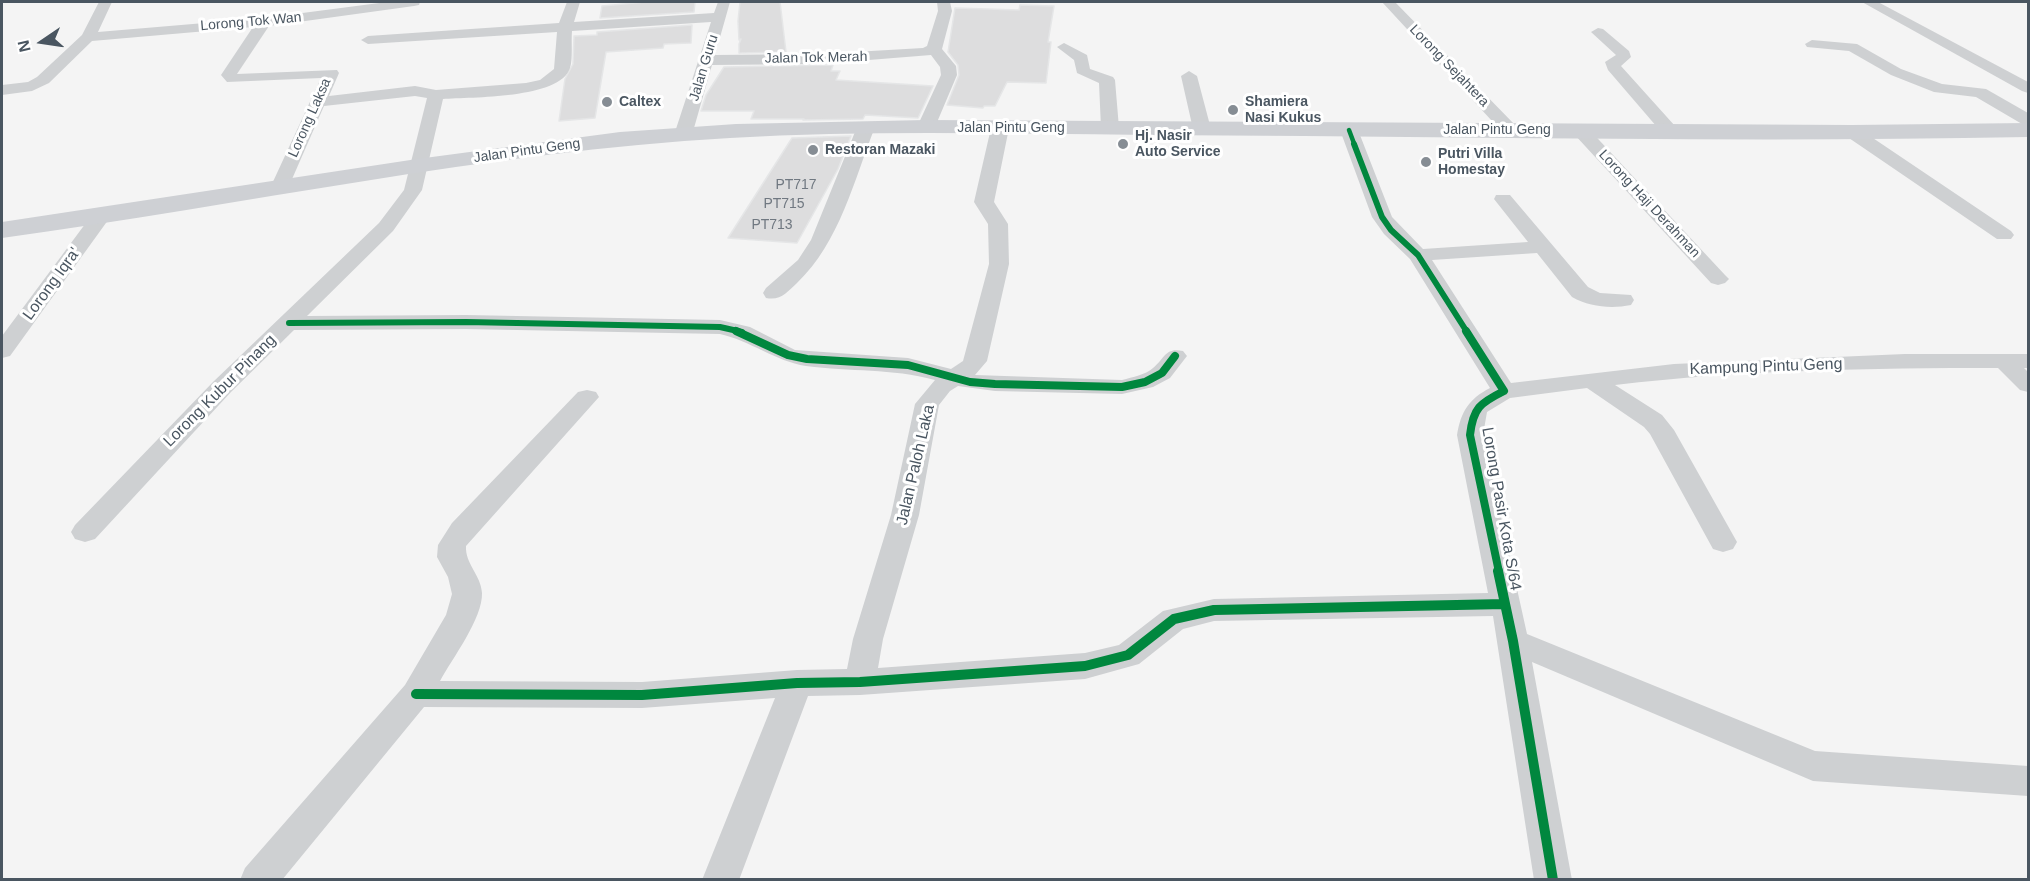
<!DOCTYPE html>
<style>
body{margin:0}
#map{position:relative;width:2030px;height:881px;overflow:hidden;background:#f4f4f4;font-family:Helvetica,sans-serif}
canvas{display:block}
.frame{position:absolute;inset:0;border:3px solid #4a5661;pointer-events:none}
.north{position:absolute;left:12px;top:12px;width:60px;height:60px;-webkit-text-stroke:4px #fff;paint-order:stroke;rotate:257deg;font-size:16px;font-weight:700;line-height:24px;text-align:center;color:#4a5661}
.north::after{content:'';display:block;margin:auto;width:21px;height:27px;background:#4a5661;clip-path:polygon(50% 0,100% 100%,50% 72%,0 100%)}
</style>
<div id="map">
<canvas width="2030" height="881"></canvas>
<div class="frame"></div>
<div class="north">N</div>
</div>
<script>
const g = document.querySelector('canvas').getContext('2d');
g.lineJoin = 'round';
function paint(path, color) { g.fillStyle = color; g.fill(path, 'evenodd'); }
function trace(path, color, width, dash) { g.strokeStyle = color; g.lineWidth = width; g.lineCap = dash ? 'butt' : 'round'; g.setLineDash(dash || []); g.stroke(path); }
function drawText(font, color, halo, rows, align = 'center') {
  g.font = font + ' Helvetica,sans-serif'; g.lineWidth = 6; g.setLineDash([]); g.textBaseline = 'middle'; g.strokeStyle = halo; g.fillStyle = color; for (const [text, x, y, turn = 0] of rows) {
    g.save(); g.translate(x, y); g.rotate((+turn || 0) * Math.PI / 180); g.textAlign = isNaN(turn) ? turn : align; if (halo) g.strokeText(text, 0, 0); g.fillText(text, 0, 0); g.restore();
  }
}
const building = new Path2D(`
 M645 2H695L694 12 600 18 602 6Z
 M740 2H780L786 52 739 53V44L741 39 739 40 738 21Z
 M1020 5 1054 6 1048 42H1051L1046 83 1007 82 995 106H984L983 108 947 105 959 75 958 65 948 52 955 8 1019 10Z
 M692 25 691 43 664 44 663 48 606 52 595 118 559 121 565 79 573 64 574 36 597 35V32Z
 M833 65 831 71H840L836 80 933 86 918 118 865 115 863 119 803 120 804 119H751L754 111H701L706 95 724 67Z
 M851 136 838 169 797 243 728 238 792 138Z`);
const street = new Path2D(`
 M99 2H112L98 32 264 18 387 2H420L419 5 414 6 269 26 237 74 337 70 339 73 329 96 415 86 436 90 526 83 540 80 554 69 557 32 368 44 361 40 368 36 559 23 567 2H580L574 22 714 13 718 2H730L715 55 819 54 923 48 927 46 938 11 937 2H950L952 11 942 49 956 66 957 75 935 127 932 131H920L917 127 941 75 940 67 931 55 819 64 712 65 692 135 689 139H677L674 135 711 22 572 31C571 42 573 58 570 68 560 99 471 97 443 99L422 190 393 231 307 316 466 315 720 320 750 327 795 350 908 358 951 369 963 361 989 264 988 224 974 202 991 128 994 124H1006L1009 128 994 202 1008 224 1009 264 987 361 975 375 1122 380C1133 377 1145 375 1153 368 1165 358 1165 347 1183 351L1187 356 1170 378 1153 387 1122 394 995 391 958 386 950 391 939 405 919 515 883 639 878 668 1085 653 1119 645 1163 611 1214 599 1488 593 1457 435C1461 411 1469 399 1490 388L1410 259 1384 234 1372 217 1340 130 1343 126H1355L1358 130 1392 217 1423 249 1528 242 1494 199 1496 195H1510L1588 287 1600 293 1631 295 1634 300 1631 305C1611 309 1590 307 1572 297L1537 253 1432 260 1511 383 1674 364 1905 354H2028V368H2024L2028 372V392L2020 390 1998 368C1871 368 1742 370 1615 385L1662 415 1674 430 1737 542 1733 549 1723 552 1713 549 1650 434 1644 427 1587 388 1510 398 1487 412 1483 435 1527 634 1815 751 2028 766V796L1813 781 1532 662 1572 880H1534L1493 616 1214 621 1183 629 1139 664 1085 679 860 695 808 696 739 880H702L775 698 642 708 424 707 282 880H240L245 868 405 685 446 615 452 594 448 577 437 557 438 545 452 523 578 392 587 390 596 392 599 397 466 546C465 564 481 575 482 593 483 618 452 659 440 681L642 682 797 670 847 669 853 639 891 515 915 404 935 380C891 368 851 372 806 366 775 361 751 341 720 334L466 329 294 330 231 392 95 539 85 542 75 539 71 532 75 525 213 382 379 223 404 190 427 98 415 96 324 106 289 186 287 190H273L271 186 321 78 227 82 221 75 253 27 92 41 49 83 32 91 2 95V85L28 82 37 77 82 35Z
 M1382 2H1395L1516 126 1519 130 1516 134H1504Z
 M1862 2H1878L2028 82V93L2022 91Z
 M1598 28 1603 29 1629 51 1631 57 1621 66 1675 126 1678 130 1675 134H1663L1608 70 1605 62 1616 55 1591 32Z
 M1812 40 1857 44 1901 69 1942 84 1986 89 2028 113V125L2022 124 1976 97 1934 92 1891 75 1849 51 1807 47 1805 44Z
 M1064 43 1087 55 1090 69 1113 77 1115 80 1119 128 1116 132H1104L1101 128 1099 83 1077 73 1074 60 1057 47Z
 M1189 71 1197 76 1211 129 1208 133H1196L1193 129 1181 76Z
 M866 122 872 123 875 127C854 180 840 242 797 283 787 292 781 301 766 298L763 293 766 288 798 260 811 240 857 127 860 123Z
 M1580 125 1586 126 1725 275 1729 279 1725 283 1718 285 1711 283 1574 134 1571 130 1574 126Z
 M1852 127 1858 128 2011 231 2014 235 2011 239H1997L1846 136 1843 132 1846 128Z
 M101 210 108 212 111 216 10 356 2 358V336L94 212Z`);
const secondary = new Path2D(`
 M926 120 1852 125 2028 123V137C1736 143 1442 136 1149 135 1010 134 870 130 730 138 485 152 244 205 2 238V222L417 159 620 132 736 124Z`);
const cyclewayFar3 = new Path2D(`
 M1349 130 1355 146`);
const cyclewayFar2 = new Path2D(`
 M1354 144 1382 217 1391 230 1418 255 1467 332
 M289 323 466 322 720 327 742 332`);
const cyclewayFar1 = new Path2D(`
 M736 331 788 355 807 359 908 365 970 382 995 384 1122 387 1145 382 1162 373 1175 356
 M1466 331 1504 391C1480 403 1473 408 1470 435L1499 572`);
const cycleway = new Path2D(`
 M1498 571 1513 641 1553 880
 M416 694 642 695 797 683 860 682 1085 666 1128 655 1174 619 1214 610 1505 604`);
const markers = [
 [607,102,6,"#868d94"],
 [1233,110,6,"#868d94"],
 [1123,144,6,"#868d94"],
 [813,150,6,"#868d94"],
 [1426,162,6,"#868d94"]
];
const farStreetnames = [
 ["Lorong Tok Wan",251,22,-5],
 ["Jalan Tok Merah",816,58,-1],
 ["Lorong Sejahtera",1449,66,46],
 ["Jalan Guru",704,68,-73],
 ["Lorong Laksa",310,118,-66],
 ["Jalan Pintu Geng",1011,128],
 ["Jalan Pintu Geng",1497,130],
 ["Jalan Pintu Geng",527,151,-8],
 ["Lorong Haji Derahman",1649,204,47]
];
const farPoinames = [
 ["Caltex",619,102],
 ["Shamiera",1245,102],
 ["Nasi Kukus",1245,118],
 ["Hj. Nasir",1135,136],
 ["Auto Service",1135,152],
 ["Restoran Mazaki",825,150],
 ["Putri Villa",1438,154],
 ["Homestay",1438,170]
];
const numberNames = [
 ["PT717",796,185],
 ["PT715",784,204],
 ["PT713",772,225]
];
const streetNames = [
 ["Lorong Iqra'",52,284,-54],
 ["Kampung Pintu Geng",1766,367,-2],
 ["Lorong Kubur Pinang",220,391,-45],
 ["Jalan Paloh Laka",916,465,-77],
 ["Lorong Pasir Kota S/64",1501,509,80]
];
paint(building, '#ddddde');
trace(building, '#e5e6e7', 1.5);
paint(street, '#ced0d2');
paint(secondary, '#ced0d4');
trace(cyclewayFar3, '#00873e', 4.5);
trace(cyclewayFar2, '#00873e', 6);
trace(cyclewayFar1, '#00873e', 8);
trace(cycleway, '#00873e', 10);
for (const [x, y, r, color] of markers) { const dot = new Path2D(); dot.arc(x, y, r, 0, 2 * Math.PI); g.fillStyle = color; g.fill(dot); trace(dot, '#fff', 2); }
drawText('14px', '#4a5661', '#fff', farStreetnames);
drawText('bold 14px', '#4a5661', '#fff', farPoinames, 'left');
drawText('14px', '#707881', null, numberNames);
drawText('16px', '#4a5661', '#fff', streetNames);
</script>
